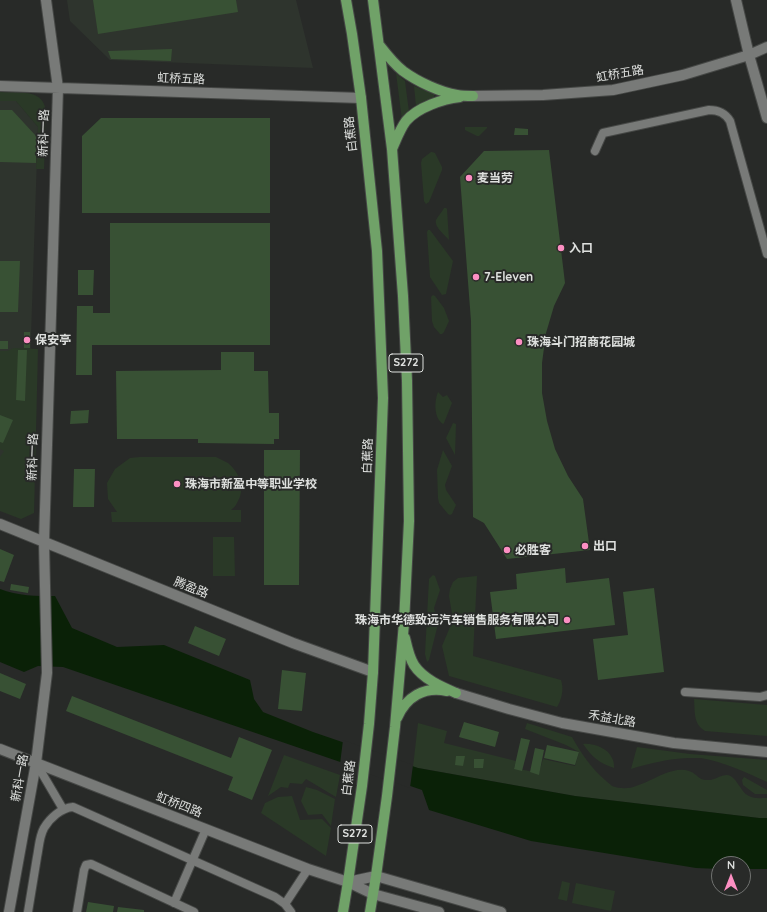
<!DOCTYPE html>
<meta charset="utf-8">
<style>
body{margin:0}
#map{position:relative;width:767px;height:912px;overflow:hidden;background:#282a28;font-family:Quicksand,sans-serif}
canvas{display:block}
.north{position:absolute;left:711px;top:856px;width:40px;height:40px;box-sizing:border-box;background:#282a28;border:1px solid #717371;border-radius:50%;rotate:0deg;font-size:11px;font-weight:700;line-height:16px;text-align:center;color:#dee0de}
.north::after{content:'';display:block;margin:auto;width:14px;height:18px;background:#fc8fc2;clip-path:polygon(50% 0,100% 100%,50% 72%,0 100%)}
</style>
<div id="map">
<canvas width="767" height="912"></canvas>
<div class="north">N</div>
</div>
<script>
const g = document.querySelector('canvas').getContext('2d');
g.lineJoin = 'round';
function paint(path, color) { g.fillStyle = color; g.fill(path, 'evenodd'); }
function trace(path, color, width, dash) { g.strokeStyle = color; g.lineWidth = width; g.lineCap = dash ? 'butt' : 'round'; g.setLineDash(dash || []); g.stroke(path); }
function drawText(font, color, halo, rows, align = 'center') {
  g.font = font + ' Quicksand,"Noto Sans SC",sans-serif'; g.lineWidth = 4; g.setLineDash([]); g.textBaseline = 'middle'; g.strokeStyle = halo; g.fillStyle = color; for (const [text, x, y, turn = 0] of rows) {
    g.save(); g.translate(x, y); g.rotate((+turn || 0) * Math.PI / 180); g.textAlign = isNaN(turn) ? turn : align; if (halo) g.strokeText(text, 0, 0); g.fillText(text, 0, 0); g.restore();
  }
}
const built = new Path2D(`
 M67 0H296L313 68 110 60 70 21Z
 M0 101H16L38 127 26 485 0 493Z`);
const green = new Path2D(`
 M396 73 405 81 409 112 402 120Z
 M414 86 434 94V99L416 106Z
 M0 92C19 93 45 88 46 113L44 169H36L38 127 16 101H0Z
 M465 127H487V128L479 136H477L465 130Z
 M431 152H432L435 153 442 167V170L429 202 426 204 424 201 421 163 422 159Z
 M444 208H446L447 209 449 240C445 235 434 227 436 220 438 216 442 212 444 208Z
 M428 230H430L453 261 446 294 442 295 430 277 427 232Z
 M433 295 435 296 444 308 449 321 444 332 442 334H440L434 327 432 321 431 297Z
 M14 348 38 349 34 513 21 519 0 511V457L4 451 0 449V351H7Z
 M438 392 443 397 447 395 452 403 444 423 443 424C434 418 434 402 438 392Z
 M453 423 456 424 455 455 446 438Z
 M443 450 452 466 445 485 446 490 456 505 452 514 450 515 448 514 439 503 438 498 437 470Z
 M140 457H216C220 459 224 461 228 463 240 473 246 489 237 503 236 506 233 508 231 510H241V522H112L111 512H117L108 499 107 483 115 469 130 458Z
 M213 537H234L235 576H213Z
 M433 575 435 576 440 590 434 608 438 624 429 660 427 662 425 654 429 579Z
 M477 576 473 656 561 680C564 689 562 699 557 707L449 676 442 646 453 620 449 596 450 589 453 582 458 578Z
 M694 699 767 705V736L705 731C693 724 695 711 694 699Z
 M418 723 447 731 444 743 516 761 514 768 539 773 543 759 575 766 579 752 566 745 525 729 527 723 572 737C581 753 591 768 605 780 607 782 610 784 612 786 620 789 629 789 636 786 649 782 660 774 673 771 681 769 689 769 696 775 699 778 702 780 707 780 714 781 720 775 727 775 737 776 740 792 749 796 754 799 761 798 767 798V818H759L575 796 413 767Z
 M583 744C593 743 608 748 612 758 614 761 614 765 614 768 599 763 592 757 583 744Z
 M637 747 690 754 767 760V782C745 772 724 762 701 758 697 758 692 758 688 758 668 759 650 763 631 769Z
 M284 755 340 775 336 797 306 779 302 784 290 783 288 788 281 787 268 796Z
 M744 777 767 790V794H755L743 785 742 780Z
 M306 787 317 790 335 799 331 826 322 814 308 815 301 801Z
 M292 796 300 820 322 819 331 828 326 856 261 813 265 803 278 797Z
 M562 881 570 883 567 901 558 899Z
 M576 883 615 891 611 911 572 903Z`);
const water = new Path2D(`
 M0 589C17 596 37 596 55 596L72 628 117 647 164 645 250 680 254 699 263 712 313 732 418 768 575 796 759 818H767V869H743V864H719V869L696 868 531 841 429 810 422 790 63 667 38 666 24 672 0 662Z`);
const pier = new Path2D(`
 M343 740 413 765 410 788 340 764Z`);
const building = new Path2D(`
 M93 0H236L238 12 98 34Z
 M172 49 171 61 111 59 108 51Z
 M0 110H12L36 136V163L0 162Z
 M101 118H270V213H82V136Z
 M515 128 528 129V135H514Z
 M549 150 565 283 554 306 546 333 542 363V393L547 421 555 449 568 476 583 499 590 550 507 559 484 523 473 517 471 321 460 177 484 151Z
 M110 223H270V345H92V375H76L77 306H93V313H110Z
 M0 261H20L18 312H0Z
 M78 270H94L93 295H78Z
 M24 332H30V348H24Z
 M0 341H8V349H0Z
 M18 350H27L25 401 16 400Z
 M221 352H254V371H268L269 413H279V439H274V444L198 443V439H117L116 371 221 370Z
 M89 410 88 423 70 424 71 411Z
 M0 415 13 420 3 443 0 442Z
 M264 450H300L299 585H264Z
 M74 469H95L94 507H73Z
 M0 549 14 555 4 582 0 581Z
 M565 568 566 583 609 578 615 625 496 639 490 592 517 589 516 574Z
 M11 584 29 587 28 593 10 590Z
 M654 588 664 672 598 680 593 639 628 635 623 592Z
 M195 626 226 639 219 656 188 643Z
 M282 670 306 673 302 711 278 709Z
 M0 673 26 684 20 699 0 691Z
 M72 696 231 758 239 737 272 750 252 800 228 790 233 777 66 711Z
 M464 722 499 732 495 747 459 737Z
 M521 738 530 740 522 771 514 769Z
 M547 745 579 752 575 765 544 758Z
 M535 748 544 750 539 775 530 772Z
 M456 756H465L463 766 455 765Z
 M474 759H484L483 768H474Z
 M88 902 114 906 113 912H86Z
 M118 907 144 910V912H117Z`);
const minor = new Path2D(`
 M595 151 603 133 709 110C719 110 725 113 730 121L767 254
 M685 692 760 697 767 695
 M36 763 63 809
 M174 903 206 829
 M285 904 308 869
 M28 912C31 894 34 876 37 857 39 848 39 837 44 828 50 818 61 808 73 807L275 897 285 904 291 912
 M77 912 84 870 86 865 91 864 194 912`);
const tertiary = new Path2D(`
 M736 0 749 55 767 118
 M0 86 361 98
 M473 96 543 95 613 90 683 75 749 55 767 47
 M0 524 293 643 373 672
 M456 693 509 709 562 723 674 743 767 752
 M0 749 308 869 348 882 373 894 439 912
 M348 882 376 876 501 912
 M9 912 36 763 47 673 44 542 58 88 46 0`);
const primary = new Path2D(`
 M380 46C387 55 394 64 403 71 418 82 440 92 457 95 463 96 468 96 473 96
 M392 149C396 140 400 129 406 121 418 107 443 99 460 97
 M405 638C407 647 409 657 414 665 423 679 442 687 456 693
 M397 718C406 697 424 686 447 691
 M343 912 348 882 362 786 369 724 373 672 383 398 377 251 361 98 352 34 346 0
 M370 912 376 876 387 796 395 727 404 623 409 521 407 381 403 296 392 149 373 0`);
const markers = [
 [469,178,4,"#fc8fc2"],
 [561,248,4,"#fc8fc2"],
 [476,277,4,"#fc8fc2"],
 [27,340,4,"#fc8fc2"],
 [519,342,4,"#fc8fc2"],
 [177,484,4,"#fc8fc2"],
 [585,546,4,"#fc8fc2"],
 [507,550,4,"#fc8fc2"],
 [567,620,4,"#fc8fc2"]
];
const shields = [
 [406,363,34],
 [355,834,34]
];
const shieldNames = [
 ["S272",406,363],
 ["S272",355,834]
];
const streetNames = [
 ["虹桥五路",620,74,-10],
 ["虹桥五路",181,79,2],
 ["新科一路",44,133,-88],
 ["白蕉路",351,134,-96],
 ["白蕉路",368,456,-88],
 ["新科一路",33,457,-88],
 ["腾盈路",191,588,22],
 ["禾益北路",612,719,10],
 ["新科一路",20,778,-80],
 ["白蕉路",349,778,-83],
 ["虹桥四路",179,805,21]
];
const poiNames = [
 ["麦当劳",477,178],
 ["入口",569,248],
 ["7-Eleven",484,277],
 ["保安亭",35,340],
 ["珠海斗门招商花园城",527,342],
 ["珠海市新盈中等职业学校",185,484],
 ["出口",593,546],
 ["必胜客",515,550],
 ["珠海市华德致远汽车销售服务有限公司",559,620,"right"]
];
paint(built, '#2e342d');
paint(green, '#2a3927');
paint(water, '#0a2107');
paint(pier, '#282a28');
paint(building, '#385134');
trace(minor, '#464846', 10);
trace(tertiary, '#464846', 12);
trace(primary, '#464846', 12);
trace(minor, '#787a78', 8);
trace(tertiary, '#787a78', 10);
trace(primary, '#70a268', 10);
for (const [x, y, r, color] of markers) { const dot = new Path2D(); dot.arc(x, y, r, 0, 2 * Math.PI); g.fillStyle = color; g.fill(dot); trace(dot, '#282a28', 1.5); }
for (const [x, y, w] of shields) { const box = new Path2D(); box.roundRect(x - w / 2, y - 9, w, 18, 3); g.fillStyle = '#282a28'; g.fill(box); trace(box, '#dee0de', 1); }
drawText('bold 11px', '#dee0de', null, shieldNames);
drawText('12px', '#dee0de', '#282a28', streetNames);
drawText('bold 12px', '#dee0de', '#282a28', poiNames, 'left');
</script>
